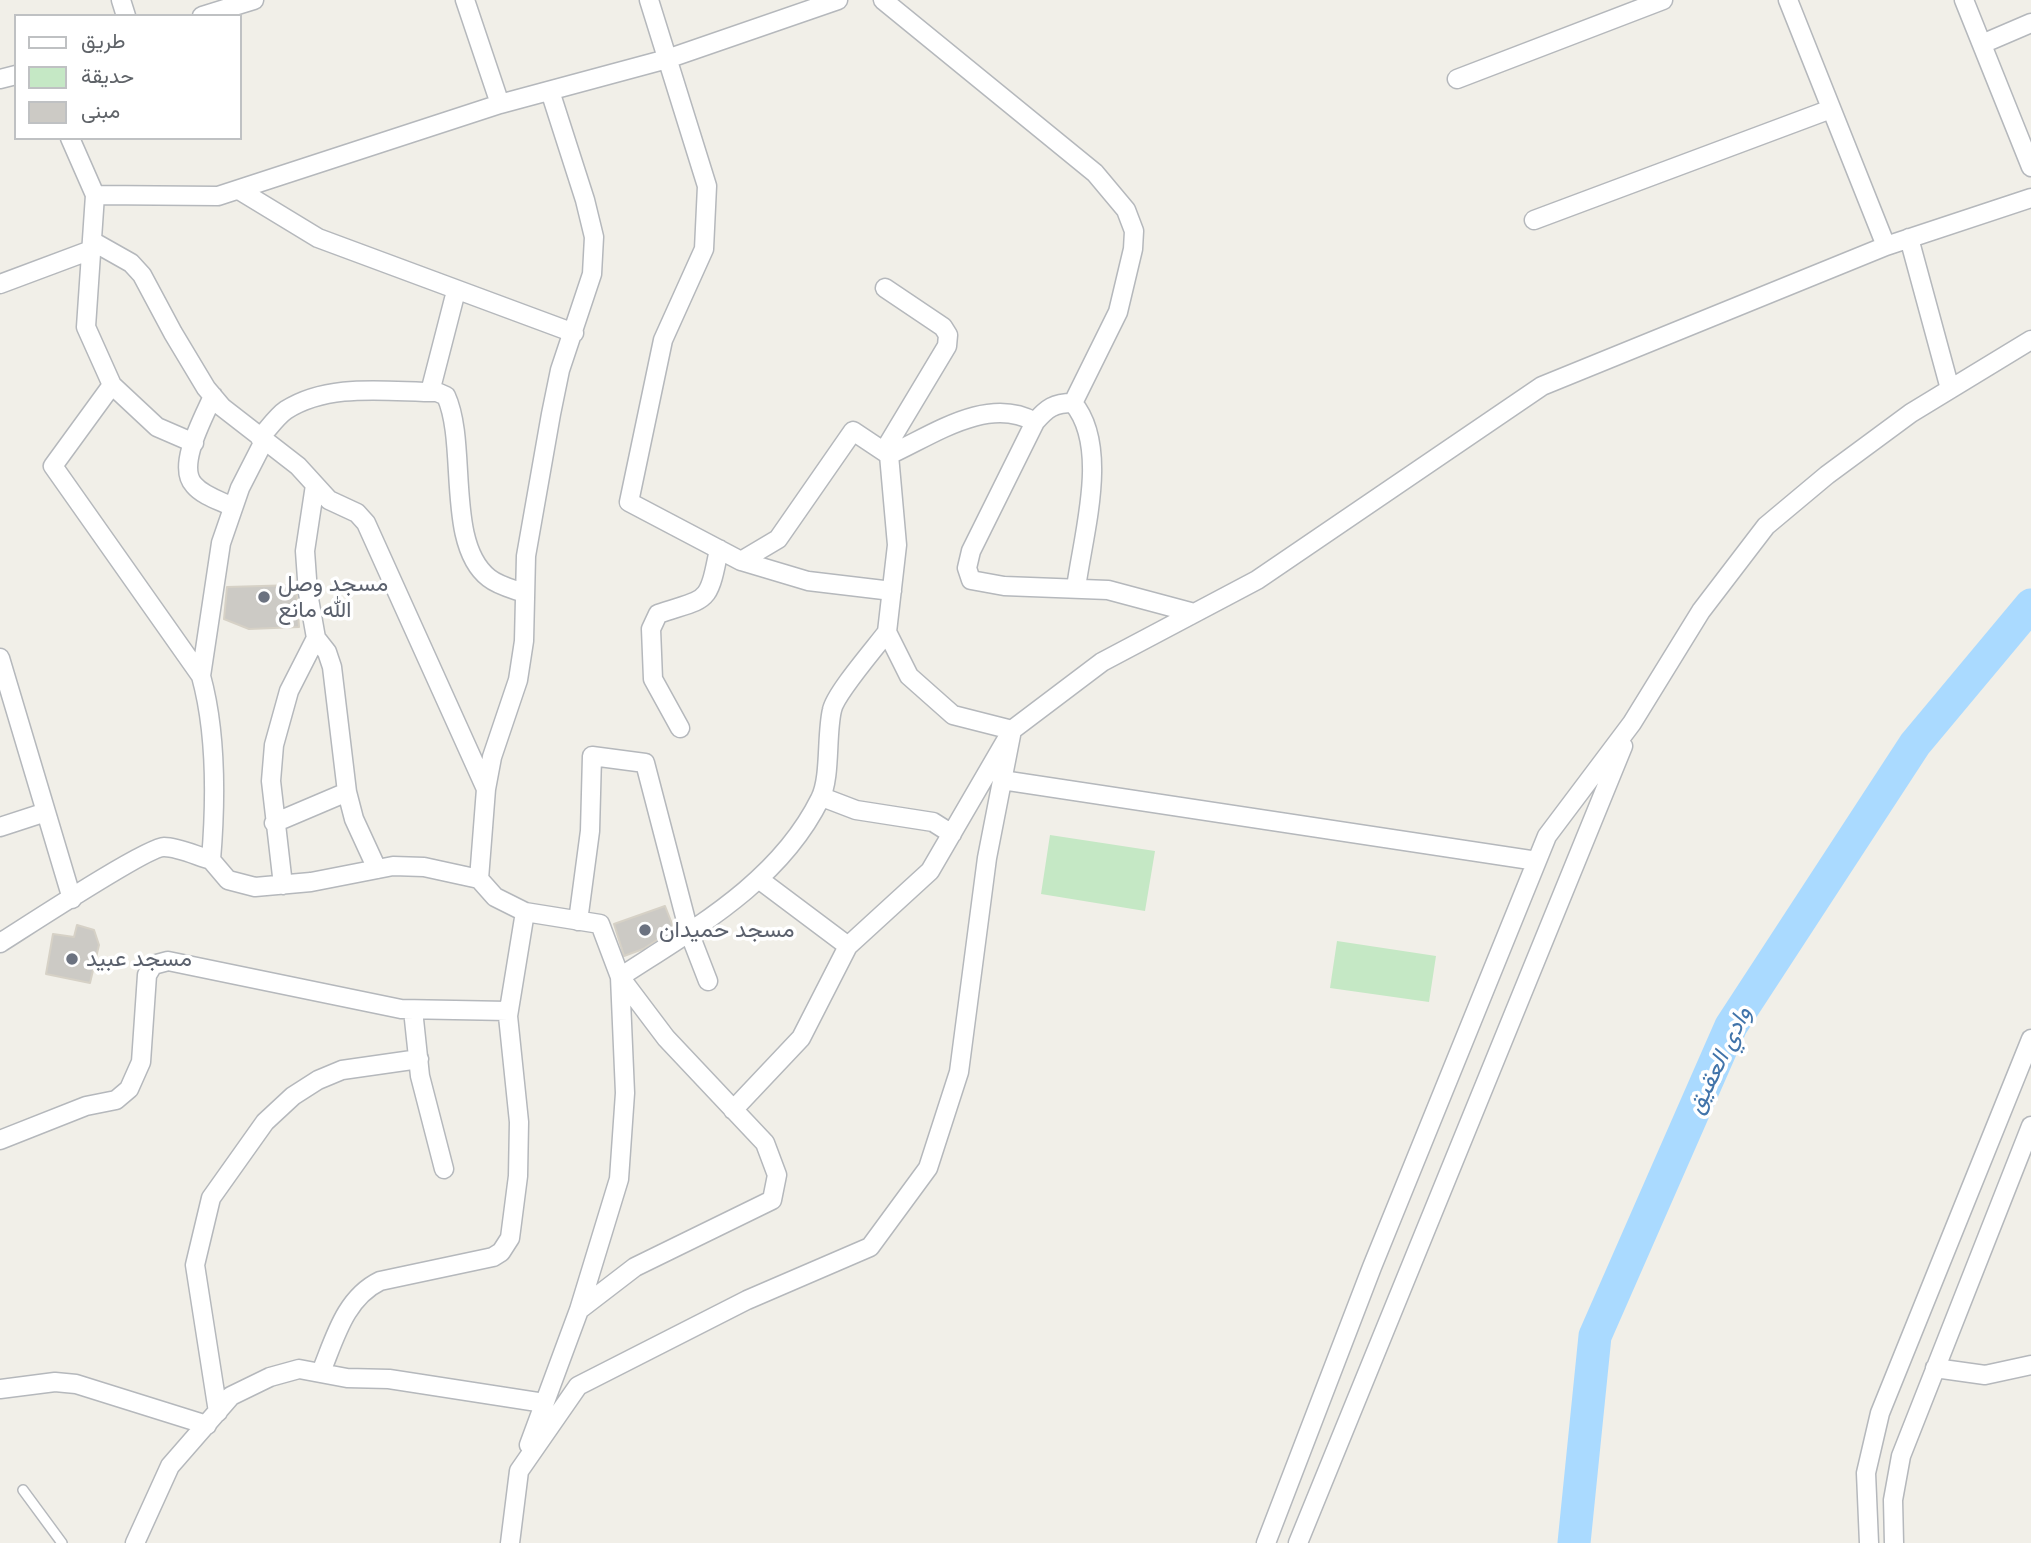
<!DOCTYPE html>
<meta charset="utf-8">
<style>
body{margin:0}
#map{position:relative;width:2031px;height:1543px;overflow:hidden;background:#f1efe8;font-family:Lato,Vazirmatn,sans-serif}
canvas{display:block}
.legend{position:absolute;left:14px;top:14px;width:228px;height:126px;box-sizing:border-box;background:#fff;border:2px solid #bfc1c3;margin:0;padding:9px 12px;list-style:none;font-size:21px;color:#5f6368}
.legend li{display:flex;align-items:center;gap:14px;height:35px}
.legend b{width:35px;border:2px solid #bfc1c3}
</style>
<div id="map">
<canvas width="2031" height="1543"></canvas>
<ul class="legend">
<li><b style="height:9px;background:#fff"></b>طريق</li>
<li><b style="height:19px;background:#c5e8c5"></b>حديقة</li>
<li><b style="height:19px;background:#cccac5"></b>مبنى</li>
</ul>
</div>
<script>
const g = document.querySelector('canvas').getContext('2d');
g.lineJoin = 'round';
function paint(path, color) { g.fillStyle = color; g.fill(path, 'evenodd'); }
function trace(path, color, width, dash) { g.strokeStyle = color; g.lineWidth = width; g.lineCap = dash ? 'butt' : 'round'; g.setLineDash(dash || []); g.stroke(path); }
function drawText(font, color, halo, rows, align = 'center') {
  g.font = font + ' Lato,Vazirmatn,sans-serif'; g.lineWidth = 7; g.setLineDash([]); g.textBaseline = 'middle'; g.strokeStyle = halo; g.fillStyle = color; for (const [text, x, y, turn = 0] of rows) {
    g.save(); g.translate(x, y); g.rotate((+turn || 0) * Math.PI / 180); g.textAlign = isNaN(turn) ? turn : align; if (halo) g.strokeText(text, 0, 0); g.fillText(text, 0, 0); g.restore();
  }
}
const green = new Path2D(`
 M1050 835 1155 851 1145 911 1041 894Z
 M1337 941 1436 956 1429 1002 1330 988Z`);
const river = new Path2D(`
 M1574 1543 1595 1336 1731 1026 1915 744 2031 605`);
const building = new Path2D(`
 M296 585 299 627 249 629 224 619 227 587Z
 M665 906 674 929 643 949 624 956 614 924Z
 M77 925 94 930 99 945 90 983 46 974 53 934 74 937Z`);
const service = new Path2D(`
 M23 1490 62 1543`);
const minor = new Path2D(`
 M121 0 126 16
 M649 0 707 186 704 249 663 340 629 502 741 561 808 581 892 591
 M883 0 1095 173 1126 210 1134 231 1133 249 1118 312 1073 403
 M1788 0 1886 246
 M1964 0 2031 167
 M202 16 254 0
 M1982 44 2031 23
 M0 79 16 75
 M1457 79 1663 0
 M500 104 667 59 838 0
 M70 138 95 195 86 327 112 385 53 466 201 676C217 734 216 800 211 860L228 880 255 887 311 882 393 866 424 867 479 879 495 897 525 912 600 924 620 977 666 1038 765 1143 777 1175 772 1200 635 1267 579 1310
 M239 190 318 238 574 333
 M95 195 218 196 500 104 465 0
 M1534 220 1831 109
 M1909 238 1950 389
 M92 241 131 263 142 275 173 333 206 388 222 407 298 466 329 500 357 513 366 523 486 789
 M0 284 91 250
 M112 385 157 427 194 443
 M430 392 456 291
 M213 396C204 417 176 466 194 485 203 496 221 501 233 507
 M1073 403C1054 403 1047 408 1035 422L971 551 967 568 971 580 1004 586 1108 590 1194 613
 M1073 403C1110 447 1083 534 1076 588
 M260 438C268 429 277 416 286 410 330 382 388 392 437 392L446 396C468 444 445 544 489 578 499 586 513 589 524 593
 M884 451 947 346 948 335 943 327 885 288
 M889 455C933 435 988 395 1035 422
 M316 638 327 652 332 667 347 792 354 819 377 869
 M0 658 72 899
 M201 676 221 543 240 488 264 441
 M680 728 653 679 651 629 658 614C708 597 708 606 719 549
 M1002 780 1537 861
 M822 797 856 810 933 822 952 834
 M274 823 347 792
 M0 827 46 812
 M479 879 486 789 492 757 518 680 524 641 526 556 551 414 560 370 592 274 594 237 585 200 550 91
 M760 880 848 946
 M283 885 271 781 274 745 289 691 316 638 308 593 305 551 315 485
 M578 921 590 831 592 756 645 763 689 932 708 981
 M0 943C24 928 147 847 164 847 178 847 197 856 211 860
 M413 1010 420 1076 444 1169
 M733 1110 801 1038 848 946 930 871 1012 730 953 715 909 676 887 632 897 545 889 455 853 431 778 539 741 561
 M0 1140 86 1106 116 1100 129 1089 141 1062 147 975 153 965 168 961 401 1009 508 1011
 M1935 1368 1985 1375 2031 1365
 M321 1372C335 1338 345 1298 380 1281L493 1257 501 1252 510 1238 518 1176 519 1122 508 1016 525 912
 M0 1389 55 1382 76 1384 207 1425
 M218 1412 195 1265 211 1198 265 1122 293 1096 318 1080 342 1070 419 1059
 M529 1445 579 1310 619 1179 625 1093 620 977C695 928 779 882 820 799 831 778 826 735 832 710 835 694 875 648 887 632
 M135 1543 170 1466 231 1396 270 1377 299 1369 347 1378 389 1379 544 1403
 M510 1543 519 1471 578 1386 747 1300 870 1247 928 1168 959 1072 987 858 1012 730 1102 662 1257 580 1542 386 1886 246 2031 198
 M1266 1543 1372 1267 1547 836 1632 723 1701 611 1766 526 1827 475 1911 413 2031 340
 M1298 1543 1623 746
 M1869 1543 1866 1473 1880 1413 2031 1039
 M1894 1543 1893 1500 1901 1456 2031 1126`);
const markers = [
 [264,597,7,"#6b7280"],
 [645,930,7,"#6b7280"],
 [72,959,7,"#6b7280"]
];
const worshipNames = [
 ["مسجد وصل",278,584],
 ["الله مانع",278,610],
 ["مسجد حميدان",659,930],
 ["مسجد عبيد",86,959]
];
const waterNames = [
 ["وادي العقيق",1719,1060,-64]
];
paint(green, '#c5e8c5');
trace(river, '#aadaff', 33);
paint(building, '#cccac5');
trace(building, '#d6d1c6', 2);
trace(service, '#b5b8bc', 12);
trace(minor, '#b5b8bc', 21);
trace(service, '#fff', 9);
trace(minor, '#fff', 18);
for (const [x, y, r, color] of markers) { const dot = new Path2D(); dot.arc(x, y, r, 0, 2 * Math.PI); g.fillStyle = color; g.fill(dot); trace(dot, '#fff', 2.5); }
drawText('23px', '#5b616d', '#fff', worshipNames, 'left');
drawText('italic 24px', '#4174aa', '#fff', waterNames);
</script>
